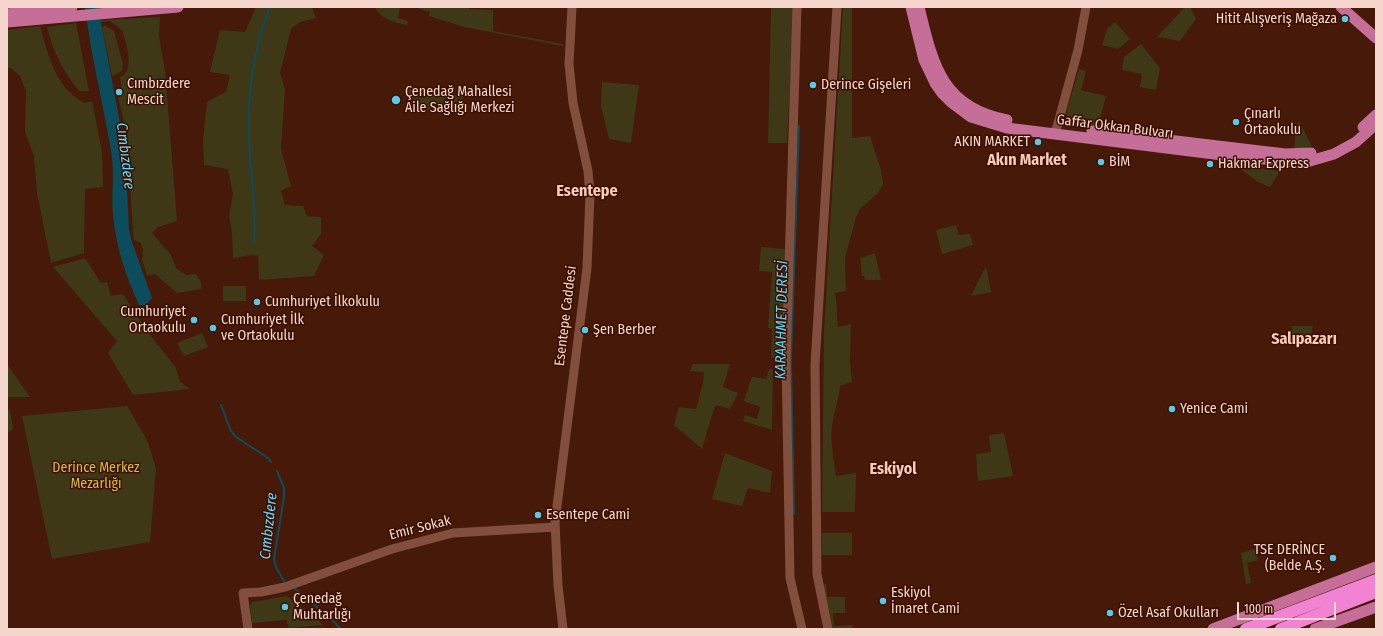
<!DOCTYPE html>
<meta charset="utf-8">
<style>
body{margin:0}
#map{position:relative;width:1383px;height:636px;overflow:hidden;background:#461909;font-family:"Fira Sans Condensed",sans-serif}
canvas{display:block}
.frame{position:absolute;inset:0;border:8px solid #f5d6cc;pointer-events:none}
.scale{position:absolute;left:1237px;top:602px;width:99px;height:18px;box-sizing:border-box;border:2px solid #f5d6cc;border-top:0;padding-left:5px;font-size:12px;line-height:14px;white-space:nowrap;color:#f5d6cc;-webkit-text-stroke:3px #3b0f01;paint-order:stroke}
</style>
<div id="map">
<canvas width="1383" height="636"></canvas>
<div class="frame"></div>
<div class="scale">100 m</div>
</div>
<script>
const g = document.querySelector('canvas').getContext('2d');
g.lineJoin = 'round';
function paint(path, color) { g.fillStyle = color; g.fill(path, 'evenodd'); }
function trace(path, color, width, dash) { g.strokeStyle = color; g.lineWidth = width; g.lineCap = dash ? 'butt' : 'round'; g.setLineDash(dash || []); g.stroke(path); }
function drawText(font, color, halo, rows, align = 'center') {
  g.font = font + ' "Fira Sans Condensed",sans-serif'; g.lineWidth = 3; g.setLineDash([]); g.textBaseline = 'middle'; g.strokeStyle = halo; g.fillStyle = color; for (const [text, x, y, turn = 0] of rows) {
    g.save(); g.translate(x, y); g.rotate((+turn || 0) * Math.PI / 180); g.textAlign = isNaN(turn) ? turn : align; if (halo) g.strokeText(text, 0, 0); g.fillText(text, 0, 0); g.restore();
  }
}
const green = new Path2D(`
 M256 7H312L316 18 300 22 291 29 280 73 285 89 281 149 291 186 281 191 285 205 303 206 307 216 321 217V234L312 246 324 255 314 276 259 280 258 256C249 254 243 257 233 258L232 232 229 216 233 195 228 169 204 165 203 140 207 102 226 92 230 75 210 72 220 30 245 32Z
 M375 7H400L398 18 408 21 407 25C394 22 381 20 375 7Z
 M420 7H469V9L493 10V31L563 44V46L464 27 429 16 430 12 419 9Z
 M771 7H794L787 143H768Z
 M843 7H852V138L870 136 881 170 883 184 878 193 860 209 856 217 845 258 846 291 835 293C838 305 836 315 838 327L851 324 850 362 852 382 840 386C839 400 834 412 832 426 830 442 834 460 836 476L856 473 855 512H822L824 331Z
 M1185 7H1190L1196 19 1180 41 1157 37Z
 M160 17 159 36 165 71 177 221 158 227 152 233 171 255 176 268 186 275 195 274C200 279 202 282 201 289L177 293 155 274 147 276 142 259 143 250 141 243 134 240C129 193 132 143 118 98L122 96 120 77C135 72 127 43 122 31 119 27 114 24 110 21L101 22 100 20Z
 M1115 22 1130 39 1118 49 1102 45 1107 29Z
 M76 23 89 91H79C63 71 53 52 47 27Z
 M40 26C48 55 56 89 85 103L92 101 102 152 103 187 85 189 84 253 51 263 37 193 34 156 25 132 26 91 20 76 12 69 7 67V30Z
 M105 26 114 31 123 64 122 71 112 76 102 27Z
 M1141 44 1160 68 1156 90 1140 87 1142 74 1122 70 1124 57Z
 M1079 69 1086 71 1081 90 1106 96 1098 126 1071 122 1066 114Z
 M602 82 639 85 631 143 609 139 601 106Z
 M408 88 463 96 465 112 408 110Z
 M1299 121 1312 146 1294 150 1296 127Z
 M1235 165 1280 171 1270 187 1258 182Z
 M956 225 959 235 970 234 973 245 942 254 936 230Z
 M761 247 785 249 782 359 771 358 772 329 768 328 772 272 759 271Z
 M875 253 881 280H865L864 276H862L860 258Z
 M85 258 101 283 107 282 111 296 123 294 144 327 176 368 180 382 190 389 133 395 108 353 117 341 53 267Z
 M986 266 991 292 971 296Z
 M223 286H246V301H223Z
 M1292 326H1313L1309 343H1292Z
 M202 333 208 347 184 356 177 343Z
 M7 364 30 397H7Z
 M693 364H730L723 387 738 393 730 409 716 405C710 419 707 434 702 449L674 425 679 407 696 409 703 383 704 372 690 371Z
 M769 369H773L772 430 743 421 745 415 757 419 760 407 744 401 752 377 766 379Z
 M127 406 148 442 156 469 150 542 52 559 22 416Z
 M7 409 10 410 13 429 7 433Z
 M1004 433 1013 476 978 481 976 454 991 452 989 435Z
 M725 453 772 471 770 493 748 488 742 506 712 499Z
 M822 533H852V555H822Z
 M1255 549 1258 560 1247 563 1251 583 1246 584 1241 553Z
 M823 584H826L827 597H845V613H833L834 626 852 625 853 629H833Z
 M287 596 314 616 323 625 289 628 286 620 252 623 250 606 252 602Z`);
const water = new Path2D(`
 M85 7H98L125 149 129 229 132 242 152 298 146 305H139C126 277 116 246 113 215 111 194 115 172 111 151 103 103 91 56 85 7Z`);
const stream = new Path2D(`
 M254 243C257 208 250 174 249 139 247 96 254 47 270 7
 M221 405 231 431 236 437 268 458 271 462
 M277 471 284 488V497L274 559 276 567 284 581
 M794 514 791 360 799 126
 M295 589 329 617 341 629`);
const minor = new Path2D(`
 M797 7 786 363 790 578 802 629
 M1053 134 1057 127 1078 50 1086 7
 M248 629 243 593 261 592 285 587 392 549 453 533 555 527
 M563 629 558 585 555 522 587 268 590 194 588 171 573 103 569 64 572 7
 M828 629 817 574 815 364 837 7`);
const major = new Path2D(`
 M911 7 924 60 935 83 942 93 951 102 971 117 1007 128 1222 155 1295 162 1310 161 1334 154 1356 142 1376 124
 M919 7C933 64 941 107 1007 120
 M1341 7 1376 38
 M7 14 72 7
 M7 22 178 7
 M1363 127 1376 115
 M1092 131 1285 154 1311 153
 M1213 629 1376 567
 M1315 629 1376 607`);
const highway = new Path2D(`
 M1246 629 1376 580
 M1281 629 1376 592`);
const markers = [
 [1345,19,4,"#5bc8e6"],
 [813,85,4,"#5bc8e6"],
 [119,92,4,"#5bc8e6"],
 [396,100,5,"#5bc8e6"],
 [1236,122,4,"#5bc8e6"],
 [1038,142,4,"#5bc8e6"],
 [1101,162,4,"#5bc8e6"],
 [1210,164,4,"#5bc8e6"],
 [257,302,4,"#5bc8e6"],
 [194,320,4,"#5bc8e6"],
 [213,328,4,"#5bc8e6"],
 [585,330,4,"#5bc8e6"],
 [1172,409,4,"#5bc8e6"],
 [538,515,4,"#5bc8e6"],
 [1333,558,4,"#5bc8e6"],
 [883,601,4,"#5bc8e6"],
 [285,607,4,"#5bc8e6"],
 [1110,613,4,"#5bc8e6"]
];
const poiNames = [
 ["Hitit Alışveriş Mağaza",1337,19,"right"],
 ["Cımbızdere",127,84],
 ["Mescit",127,100],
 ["Derince Gişeleri",821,85],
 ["Çenedağ Mahallesi",405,92],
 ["Aile Sağlığı Merkezi",405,108],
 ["Çınarlı",1244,114],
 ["Ortaokulu",1244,130],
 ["AKIN MARKET",1030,142,"right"],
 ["BİM",1109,162],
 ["Hakmar Express",1218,164],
 ["Cumhuriyet İlkokulu",265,302],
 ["Cumhuriyet",186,312,"right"],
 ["Ortaokulu",186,328,"right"],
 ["Cumhuriyet İlk",221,320],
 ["ve Ortaokulu",221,336],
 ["Şen Berber",593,330],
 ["Yenice Cami",1180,409],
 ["Esentepe Cami",546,515],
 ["TSE DERİNCE",1325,550,"right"],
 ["(Belde A.Ş.",1325,566,"right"],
 ["Eskiyol",891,593],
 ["İmaret Cami",891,609],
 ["Çenedağ",293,599],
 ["Muhtarlığı",293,615],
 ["Özel Asaf Okulları",1118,613]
];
const streetNames = [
 ["Gaffar Okkan Bulvarı",1115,127,7],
 ["Esentepe Caddesi",566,316,-83],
 ["Emir Sokak",420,528,-14]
];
const parkNames = [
 ["Derince Merkez",96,468],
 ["Mezarlığı",96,484]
];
const waterNames = [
 ["Cımbızdere",125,156,83],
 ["KARAAHMET DERESİ",782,320,-89],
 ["Cımbızdere",269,526,-84]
];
const quarterNames = [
 ["Akın Market",1027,161],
 ["Esentepe",587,192],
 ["Salıpazarı",1304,340],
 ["Eskiyol",893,470]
];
paint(green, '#3e3816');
paint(water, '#0b4d5c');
trace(stream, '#0b4d5c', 2);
trace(minor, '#824f3e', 9);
trace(major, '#c56e97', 11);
trace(highway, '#f282d2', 12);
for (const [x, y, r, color] of markers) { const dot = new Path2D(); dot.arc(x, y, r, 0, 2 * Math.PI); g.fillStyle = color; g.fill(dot); trace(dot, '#3b0f01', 1.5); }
drawText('14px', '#f5d6cc', '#3b0f01', poiNames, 'left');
drawText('14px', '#f5d6cc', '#3b0f01', streetNames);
drawText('14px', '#d8c02d', '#3b0f01', parkNames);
drawText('italic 15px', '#5fd8f9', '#3b0f01', waterNames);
drawText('bold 16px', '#f9c9b9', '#3b0f01', quarterNames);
</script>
